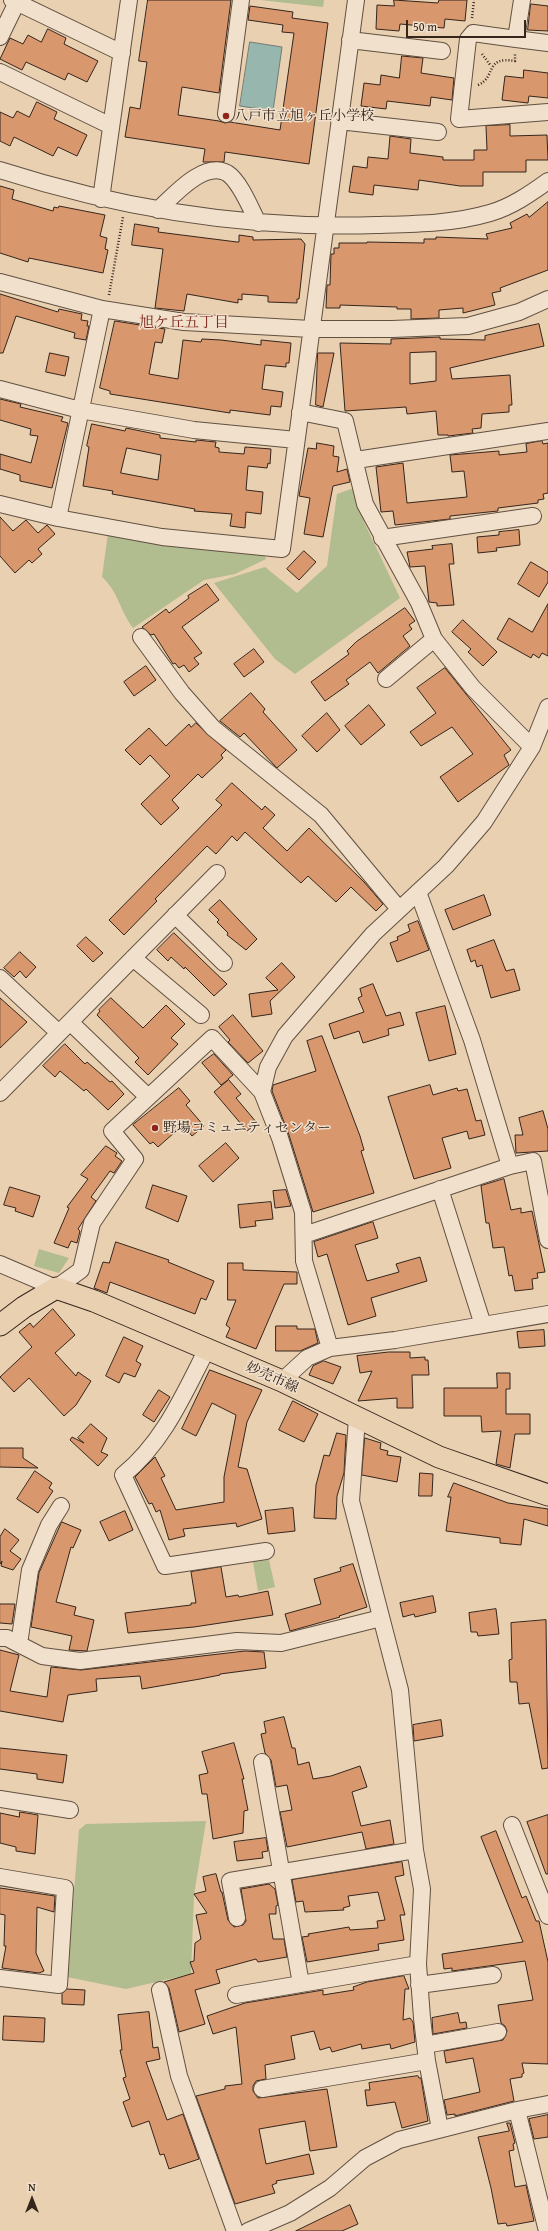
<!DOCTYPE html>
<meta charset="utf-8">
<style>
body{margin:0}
#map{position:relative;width:548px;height:2231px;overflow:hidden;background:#e8d0b1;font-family:"Gentium Book Plus",serif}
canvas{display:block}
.north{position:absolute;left:12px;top:2179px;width:40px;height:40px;-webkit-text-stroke:3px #f0e0cc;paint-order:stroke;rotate:0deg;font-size:11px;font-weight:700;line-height:16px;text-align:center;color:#35251c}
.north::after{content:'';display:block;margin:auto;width:14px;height:18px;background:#35251c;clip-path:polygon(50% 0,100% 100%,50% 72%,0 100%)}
.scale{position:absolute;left:406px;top:20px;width:120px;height:18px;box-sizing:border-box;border:2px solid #35251c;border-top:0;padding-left:5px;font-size:12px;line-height:14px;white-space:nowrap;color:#35251c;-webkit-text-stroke:3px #f0e0cc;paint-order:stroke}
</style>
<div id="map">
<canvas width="548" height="2231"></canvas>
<div class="north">N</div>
<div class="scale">50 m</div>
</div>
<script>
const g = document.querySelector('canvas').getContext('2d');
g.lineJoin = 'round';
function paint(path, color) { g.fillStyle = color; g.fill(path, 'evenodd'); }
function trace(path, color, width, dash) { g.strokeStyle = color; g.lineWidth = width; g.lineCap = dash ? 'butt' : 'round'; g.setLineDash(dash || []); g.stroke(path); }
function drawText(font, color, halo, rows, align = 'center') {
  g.font = font + ' "Gentium Book Plus","Noto Serif JP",serif'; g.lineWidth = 3; g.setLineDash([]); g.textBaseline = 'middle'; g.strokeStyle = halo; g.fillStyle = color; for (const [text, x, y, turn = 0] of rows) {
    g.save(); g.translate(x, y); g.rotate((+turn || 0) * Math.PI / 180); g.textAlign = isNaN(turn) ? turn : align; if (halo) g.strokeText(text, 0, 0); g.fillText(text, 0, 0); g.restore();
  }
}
const green = new Path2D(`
 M260 0H324L323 7Z
 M354 488 365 524 400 598 295 674 275 659 214 583 265 567 297 593 327 566 337 494Z
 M108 533 175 546 265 556 266 559 235 574 204 580 133 628C120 611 118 591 102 577Z
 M39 1249 69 1258 59 1273 34 1266Z
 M269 1560 275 1587 258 1591 253 1562Z
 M206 1821 194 1895 191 1974 126 1989 67 1977 79 1830 86 1824Z`);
const water = new Path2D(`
 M250 42 282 47 273 111 240 106Z`);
const building = new Path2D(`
 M148 0H231L219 93 182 87 178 115 219 121 225 123 230 122 280 130 294 33 282 32 283 25 248 20 250 6 293 12 292 18 328 23 309 164 225 152 224 162H203L205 149 125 137 130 107 140 109 147 62 139 61Z
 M394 0 438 3 439 0H467L465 21 445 19 444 28 400 24 399 31 376 29 377 5 394 6Z
 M531 4 548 6V31L528 30Z
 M48 29 66 38 64 44 98 61 87 82 68 73 65 80 26 62 22 70 0 59 10 38 23 44 28 35 41 42Z
 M402 56 423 58 421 73 454 78 452 100 431 97 430 106 387 101 386 109 361 106 364 83 380 85 381 75 399 78Z
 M524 70 548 73V98L529 96 528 103 502 100 505 76 523 78Z
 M37 102 57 112 54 119 87 135 77 156 58 147 53 156 14 137 10 146 0 141V112L13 118 17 111 29 117Z
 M510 125V136L547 135 548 160H526V172H483V186H460L419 180 418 190 374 185 373 195 349 192 353 166 367 168 368 157 388 159 390 136 411 139 410 153 443 157V160H474V150H487L486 126Z
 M0 186 14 190 12 199 53 211 54 207 58 208 59 206 105 215 100 236 107 238 105 249 108 250 103 273 29 258 28 262 0 253Z
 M548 202V270L500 288 501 291 492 293 495 305 463 313V308L439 310V318L411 319V309H397V307L340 305V308H326L327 285H330L331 254H334V248H339V243H367V242L424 243V239H436V237L488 239 486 234 512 228 510 223 527 214 529 217Z
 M135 224 159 228 158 232 237 242H239V235L253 237V240L301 239 305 244 299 299H297V303L268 302V296L242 294V300L238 299V303L187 294 184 311 155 308 163 249 132 245Z
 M0 294 58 312 59 309 82 314 81 320 88 321 87 326H89L86 340 74 338 75 333 16 316 3 353H0Z
 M115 321 165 329 162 343 155 342 149 374 178 379 183 340 201 342 202 339 221 340 261 345V340L291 343 289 363H286V367L265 365 262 389 283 392 281 407 271 406 270 415 230 410V413L110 394V391L100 388Z
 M539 324 544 346 450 368 452 379 510 375 512 405H509V412L482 414 481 428 472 429 473 433 448 436V435H438L436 411 407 414 406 407 345 411 340 343 391 344V339L440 337V339L485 340V336ZM436 352V381L410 384V353Z
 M50 353 69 357 65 376 46 372Z
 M318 353H334L323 407 316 405Z
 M0 399 21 404 20 407 63 417 61 421 68 423 52 488 20 481V475L0 469V454L31 463 38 436 30 435 31 429 0 420Z
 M92 424 125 431 126 428 160 435V438L196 442V440L216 442 215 447 219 448V452L244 454 245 447 271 449 270 464 268 463 267 468 248 466 246 490 263 492 261 514 246 512 245 528 230 526 232 514 194 511 195 509 112 494 113 491 83 486 89 447 87 446ZM127 448 161 455 158 480 121 473Z
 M542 441 543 444 548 443V493L543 494 544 499 538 500V503L498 508V511L450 516V519L395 525 393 511 381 512 376 467 403 463 407 503 467 497 464 471 452 472 450 455 499 451V455L527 452 526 444Z
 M317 443 334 446 333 456 339 457 337 472 347 469 350 482 333 486 323 537 304 534 310 498 299 496 308 448 316 449Z
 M0 517 13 531 26 520 38 533 47 525 55 534 38 549 42 554 32 563 29 560 15 573 0 556Z
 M519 530 520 545 496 548 497 551 478 553 477 537 499 535V532Z
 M452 544 454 564H449L454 605 437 606V603L429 602 425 566 410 567 407 552 433 549 432 546Z
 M304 551 316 562 299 580 287 569Z
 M531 562 548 572V582L539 597 518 584Z
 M207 584 219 600 182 627 202 653 194 658 199 664 189 672 184 665 179 668 175 663 173 664 154 634 151 635 142 627 166 609 169 613 189 598 188 596Z
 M548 604V656L542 653 539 658 533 654 531 658 497 639 509 618 532 632Z
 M405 608 415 621 409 625 412 629 403 636 410 646 378 673 370 662 346 680 349 684 325 701 311 682 349 654 347 651 356 642Z
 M463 620 497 652 483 666 468 652 471 649 452 632Z
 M254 649 264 662 244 677 234 664Z
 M146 666 156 680 134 696 124 682Z
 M445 668 511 750 504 755 509 765 458 802 440 777 473 754 452 727 421 746 410 732 436 713 417 688Z
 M251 693 265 709 263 712 297 750 277 768 244 733 240 737 220 721Z
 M369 705 385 725 361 745 345 726Z
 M327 713 340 730 317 752 302 736Z
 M196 723 226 750 221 755 223 758 202 778 198 774 172 800 179 808 161 825 141 804 170 776 150 755 140 765 125 750 149 728 166 746 189 724 191 727Z
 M232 783 262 810 265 806 275 815 263 828 287 851 309 828 364 882 383 904 376 911 351 887 336 902 308 876 301 883 245 832 237 841 232 836 216 854 207 846 155 899 157 901 124 935 109 920 222 805 216 800Z
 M484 895 491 915 453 930 445 910Z
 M220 900 257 939 246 950 227 935 228 933 217 922 219 920 209 910Z
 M418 921 429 950 397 962 390 943 398 940 397 937 410 931 408 925Z
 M174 933 227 984 214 996 185 967 184 969 171 957 168 961 157 950Z
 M86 937 103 953 93 962 77 946Z
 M494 940 506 971 514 969 520 990 491 998 482 965 477 967 475 960 471 962 467 950Z
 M20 952 36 967 26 978 20 971 14 977 4 968Z
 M282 963 295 977 270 1001 272 1014 252 1017 249 994 278 990 266 978Z
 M373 984 386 1016 400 1012 404 1025 388 1029 389 1035 363 1043 359 1031 334 1039 329 1024 364 1012 358 998 362 996 360 989Z
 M0 998 27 1022 0 1048Z
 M111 998 143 1028 166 1005 185 1024 171 1038 178 1044 148 1075 135 1062 139 1058 97 1015 100 1011 99 1010Z
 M445 1006 456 1054 429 1061 416 1013Z
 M233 1015 263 1051 248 1063 228 1042 230 1040 219 1027Z
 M322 1036 360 1136 364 1150 361 1151 374 1193 313 1212 289 1135 272 1091 273 1085 316 1071 307 1041Z
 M65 1044 85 1064 87 1062 110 1082 112 1081 124 1094 108 1110 86 1089 84 1091 60 1071 55 1077 43 1066Z
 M214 1054 233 1075 228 1079 241 1094 236 1098 257 1123 247 1131 214 1092 228 1080 221 1085 202 1063Z
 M430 1085 433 1095 457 1088 458 1091 467 1089 476 1121 481 1120 485 1135 469 1139 467 1131 442 1138 451 1168 414 1179 388 1097Z
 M179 1088 190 1101 186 1105 204 1126 192 1136 183 1125 158 1147 153 1142 150 1144 133 1125Z
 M543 1111 548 1129V1151L516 1153 515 1135H523L519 1118Z
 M226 1143 239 1158 213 1182 199 1166Z
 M106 1146 117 1153 115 1156 122 1161 114 1173 110 1171 91 1197 96 1201 78 1229 80 1231 77 1243 71 1241 68 1248 54 1243 69 1208 67 1207 88 1179 81 1175Z
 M504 1179 511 1210 521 1208V1213L532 1211 545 1272 537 1273 538 1278 532 1279 533 1289 515 1291 512 1275 509 1276 504 1247 493 1248 489 1223H486L481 1186Z
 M153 1185 187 1196 178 1222 146 1208Z
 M10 1187 40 1196 33 1217 15 1211 16 1208 4 1205Z
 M286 1190 291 1206 275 1208 273 1191Z
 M271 1202 273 1219 255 1221 256 1226 240 1228 238 1205Z
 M373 1222 378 1238 355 1245 367 1281 399 1272 396 1264 420 1257 427 1281 371 1298 376 1316 348 1325 327 1254 318 1257 314 1242Z
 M116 1242 169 1260 168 1262 214 1281 206 1300 201 1298 195 1314 110 1282 107 1293 94 1288 103 1262 109 1263Z
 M228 1263H243V1270L297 1272V1284H284L256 1349 226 1337 230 1328 226 1325 236 1300H228Z
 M53 1309 75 1335 55 1353 76 1376 78 1372 91 1381 76 1405 64 1416 29 1378 14 1392 0 1377 32 1347 19 1332 30 1323 33 1327Z
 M276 1326H297V1329H315L318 1343 300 1351H276Z
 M544 1330 545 1346 519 1348 517 1332Z
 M124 1337 143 1346 136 1361 141 1364 135 1377 124 1373 119 1383 106 1376Z
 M389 1352H410V1358L425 1357V1360H428L429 1375H412L413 1408H397V1398L358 1401 372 1371 360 1373 357 1356Z
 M324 1361 341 1367 333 1384 309 1375 313 1366Z
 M210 1370 262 1390 247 1422 238 1467 247 1469 262 1519 237 1527 236 1523 183 1529 185 1536 169 1540 160 1510 156 1512 152 1503 149 1504 135 1477 155 1457 165 1476 161 1478 176 1510 224 1502V1477L236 1415 212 1403 196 1436 182 1429Z
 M497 1373H510V1389H506V1414H530V1434H515L510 1468 496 1464 501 1431 482 1432 481 1416H444V1388H497Z
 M159 1390 170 1397 154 1422 143 1415Z
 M293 1401 318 1414 304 1442 279 1430Z
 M91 1424 107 1438 101 1452 108 1455 98 1466 70 1440 72 1437 84 1443 78 1438Z
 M337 1433 346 1435 344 1473 337 1496 336 1519 314 1518 316 1485 324 1455 329 1456Z
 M365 1438 381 1443 380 1449 388 1451 387 1455 401 1457 397 1482 362 1475Z
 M0 1448H23V1458L38 1468 0 1467Z
 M35 1471 52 1483 49 1488 53 1491 38 1513 17 1499Z
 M420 1473 433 1474 432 1496H419Z
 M454 1483 508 1503 548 1509V1526L524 1519 521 1545 500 1543V1538L446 1531 451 1497H448Z
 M293 1508 295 1531 268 1534 265 1511Z
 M125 1511 133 1530 109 1541 100 1522Z
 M62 1522 81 1530 73 1548 71 1547 56 1602 76 1607 74 1615 94 1620 87 1651 69 1650 72 1636 31 1627 39 1573Z
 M5 1529 19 1540 10 1551 21 1559 13 1570 1 1566 2 1561 0 1564V1537Z
 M353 1564 367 1607 339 1616 340 1617 290 1631 285 1614 321 1604 314 1579 341 1571 340 1568Z
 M221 1567 226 1597 238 1595 239 1597 268 1591 273 1615 194 1627 128 1633 125 1613 191 1605V1603H196L191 1572Z
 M433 1596 436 1612 415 1617 414 1614 403 1617 400 1603Z
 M0 1604H15L12 1624 0 1623Z
 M496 1609 499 1634 478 1636 477 1632H471L469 1613Z
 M546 1620 548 1768 542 1769 529 1703 519 1704 517 1682H510L509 1660 512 1659 511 1623Z
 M0 1650 19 1655 10 1691 47 1697 51 1667 81 1670 245 1651 264 1652 266 1668 220 1674V1675L200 1679 142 1689 140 1676 96 1679 97 1691 68 1695 63 1722 0 1711Z
 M284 1717 292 1748H295L298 1765 309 1762 313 1779 331 1776 360 1766 367 1787 352 1792 361 1826 390 1820 394 1844 366 1849 362 1832 287 1847 280 1812 292 1810 287 1785 276 1787 271 1760 265 1753 261 1734 266 1733 264 1722Z
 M441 1720 443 1736 414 1741 413 1725Z
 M234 1743 244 1779H242L248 1810 244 1811 243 1833 213 1839 207 1794H202L199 1775 208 1773 202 1752Z
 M0 1748 67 1755 63 1783 37 1779V1774L0 1769Z
 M20 1812 38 1815 35 1854 16 1851V1847L0 1843V1813L19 1817Z
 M548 1815V1874H546L527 1822Z
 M496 1831 522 1898 526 1896 536 1921H539L548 1962V2064L522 2063 524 2073 522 2074V2077L510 2079 514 2101 455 2116V2114L447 2115 444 2100 480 2092 473 2058 446 2063 444 2051 503 2040 507 2031 505 2026 501 2023 498 2005 533 2000 525 1961 452 1971V1968L444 1969 442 1954 523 1942 481 1837Z
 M266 1838 268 1851 262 1852 263 1858 237 1861 234 1842Z
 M402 1862 404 1875 395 1877 405 1915H400L404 1940 378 1944 379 1950 307 1962 302 1937 309 1936 308 1934 349 1927 350 1930 378 1928 377 1921 385 1920 378 1892 348 1896 350 1906 343 1908 344 1910 305 1912 303 1901 296 1902 292 1880Z
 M216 1874 221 1892H222L228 1920 234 1927 243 1925 246 1921 241 1889 269 1884 275 1889 278 1905 276 1906V1914H269L273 1939H284L287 1957 258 1962 256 1959 216 1970 220 1983 195 1990 205 2024 179 2032 169 1988 164 1982 194 1973 190 1962 194 1961 195 1943 201 1939 196 1915 207 1913 194 1894 206 1891 203 1877Z
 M0 1888 55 1896 54 1912 37 1907 36 1953 44 1971 39 1973 2 1968 6 1946H4L5 1915 0 1914Z
 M404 1976 409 1989H405L403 2020 410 2018 413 2022 415 2042 391 2049 390 2044 362 2049 361 2044 332 2052 330 2047 320 2050 314 2031 291 2036 295 2059 265 2065 266 2079 256 2081 253 2086V2091L258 2098 327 2089 337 2147 310 2151 305 2121 259 2129 266 2164 309 2154 314 2174 276 2181 277 2183 272 2185 275 2193 235 2204 196 2096 225 2089V2086L242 2084 236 2027 213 2034 207 2016 245 2003 323 1990V1995L354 1990 353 1987 367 1982Z
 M67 1989 85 1990 84 2005 62 2004V1994Z
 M149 2012 153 2048 158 2047 160 2059 146 2062 167 2120 183 2114 199 2159 169 2169 164 2154 160 2155 149 2121 132 2127 123 2102 130 2099 123 2078 126 2077 120 2050H122L118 2015Z
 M458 2013 460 2023 466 2022 467 2028 433 2034 432 2018Z
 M4 2016 45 2018 44 2042 3 2040Z
 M418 2076 419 2078H421L428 2121 402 2128 395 2102 367 2106 365 2090H370L369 2083Z
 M548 2115V2137L534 2139 529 2119Z
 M507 2123H510L515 2143 513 2144 514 2150 509 2151 515 2187 526 2185 534 2221 507 2226 506 2223 498 2224 491 2188 478 2137 509 2131Z
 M350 2205 358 2224 342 2231H296Z`);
const path = new Path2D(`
 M472 18 474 0
 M482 54 491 66
 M478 85C497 77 484 56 515 61V53
 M109 295 123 217`);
const minor = new Path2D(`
 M12 0 122 53
 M522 0 516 39 473 33 468 39 459 119 548 112
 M0 37 17 2
 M516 39 548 43
 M350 40 442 51
 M0 72 111 126
 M226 114 241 0
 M339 121 438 132
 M0 170C122 209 248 229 376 225 414 224 452 224 490 213 511 207 530 194 548 181
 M101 199 129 0
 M158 210C173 196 204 160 227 173 240 181 251 209 258 223
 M0 282 102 309 184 322 311 329H392L468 326 519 312 548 299
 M0 389 80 410 194 430 296 440
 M300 412 345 421 365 504 419 603 434 639 473 688 532 747
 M356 460 548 431
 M0 504 58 518 162 537 282 549 356 0
 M58 518 102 309
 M382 538 533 516
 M141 637 182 693 213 728 321 815 399 909
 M386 679 434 639
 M418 892 472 1040 510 1166
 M175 915 224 963
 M133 958 201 1015
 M0 978 59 1033
 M70 1022 148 1097
 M262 1092 268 1067 285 1036 373 934 446 866 484 822 532 747 548 707
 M0 1093 217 873
 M440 1189 483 1325
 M304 1235 510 1166 533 1161 548 1240
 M0 1264 56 1288 81 1270 92 1223 135 1159 112 1131 212 1038 262 1092 280 1138 303 1212 304 1261 330 1348
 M207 1349C184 1394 163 1443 123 1475L165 1566 266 1551
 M282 1381 307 1358 330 1348 395 1340 548 1314
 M357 1418 351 1501 400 1690 415 1850 422 1889 418 1964 422 2018 427 2061 440 2129
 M0 1638H7L42 1656 80 1661 237 1641 281 1643 381 1618
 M19 1644 30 1570 49 1525 61 1506
 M262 1762 301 1984
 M0 1799 70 1810
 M512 1825 548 1916
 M0 1877 65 1888 59 1985 0 1978
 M237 1918 230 1881 415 1850
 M419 1985 493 1975
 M160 1990 179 2076 235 2231
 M236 1995 418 1964
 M425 2045 498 2032
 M262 2089 427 2061
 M517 2110 546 2227
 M248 2231 290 2213 330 2188 365 2158 399 2140 517 2110 548 2104`);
const major = new Path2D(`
 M0 1325 24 1307 56 1288 94 1301 282 1381 439 1457 548 1495`);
const markers = [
 [226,116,4,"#8f2418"],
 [155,1128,4,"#8f2418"]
];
const poiNames = [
 ["八戸市立旭ヶ丘小学校",234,116],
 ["野場コミュニティセンター",163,1128]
];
const streetNames = [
 ["妙売市線",272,1378,24]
];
const neighbourhoodNames = [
 ["旭ケ丘五丁目",184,323]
];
paint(green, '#b1bc8f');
paint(water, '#97b6ae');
trace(water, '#707c74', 1);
paint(building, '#d8976d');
trace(building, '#35251c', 1);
trace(minor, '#625041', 18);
trace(major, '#35251c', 23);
trace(path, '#35251c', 2.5, [1, 2]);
trace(minor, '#f0e0cc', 16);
trace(major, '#e8d0b1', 21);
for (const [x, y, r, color] of markers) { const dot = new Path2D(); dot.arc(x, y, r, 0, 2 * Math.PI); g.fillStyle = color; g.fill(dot); trace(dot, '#f0e0cc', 1.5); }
drawText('14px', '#35251c', '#f0e0cc', poiNames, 'left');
drawText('14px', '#35251c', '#f0e0cc', streetNames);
drawText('15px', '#7a1f14', '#f0e0cc', neighbourhoodNames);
</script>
